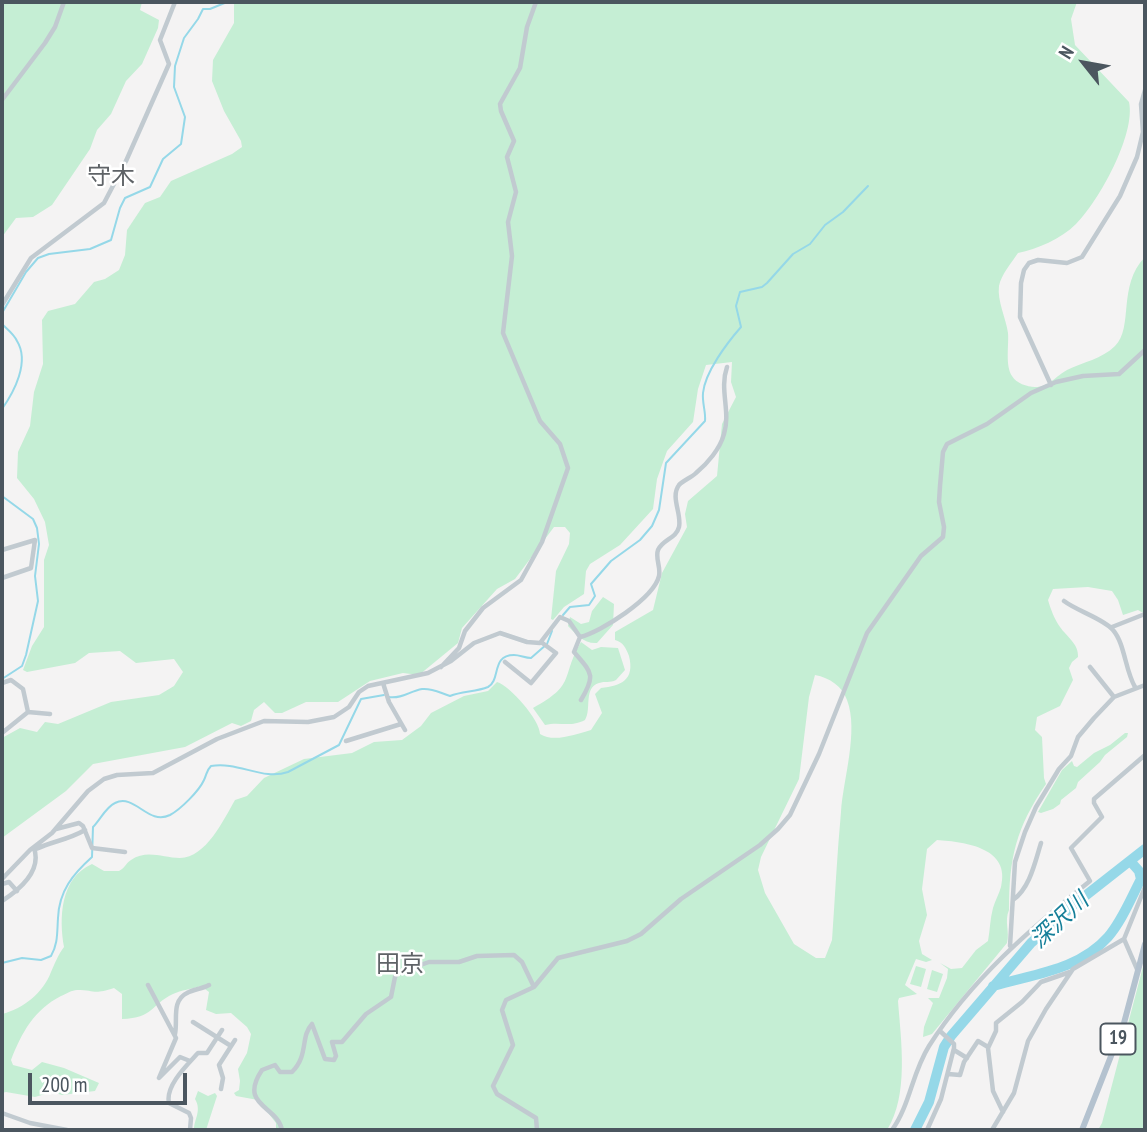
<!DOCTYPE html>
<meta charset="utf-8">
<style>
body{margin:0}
#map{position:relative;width:1147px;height:1132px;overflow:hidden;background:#f4f3f3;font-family:"PT Sans Narrow",sans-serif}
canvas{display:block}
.frame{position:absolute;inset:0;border:4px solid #4b565f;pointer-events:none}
.north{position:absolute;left:1049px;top:28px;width:70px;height:70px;-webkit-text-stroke:5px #fff;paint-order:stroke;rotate:301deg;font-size:19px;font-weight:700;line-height:28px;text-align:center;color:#4b565f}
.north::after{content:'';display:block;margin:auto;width:24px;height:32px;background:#4b565f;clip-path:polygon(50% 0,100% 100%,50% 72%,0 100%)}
.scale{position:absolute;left:28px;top:1073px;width:159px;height:32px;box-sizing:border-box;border:4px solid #4b565f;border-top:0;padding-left:9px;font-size:21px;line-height:24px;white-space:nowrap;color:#4b565f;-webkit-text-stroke:5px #fff;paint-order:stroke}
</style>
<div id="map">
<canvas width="1147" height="1132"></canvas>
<div class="frame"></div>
<div class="north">N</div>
<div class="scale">200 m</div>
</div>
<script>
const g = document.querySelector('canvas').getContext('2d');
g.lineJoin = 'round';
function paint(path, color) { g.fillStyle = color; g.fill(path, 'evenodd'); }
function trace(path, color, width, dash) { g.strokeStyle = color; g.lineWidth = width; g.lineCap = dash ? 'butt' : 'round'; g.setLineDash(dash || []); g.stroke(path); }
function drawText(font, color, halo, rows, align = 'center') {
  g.font = font + ' "PT Sans Narrow","Noto Sans JP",sans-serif'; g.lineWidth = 5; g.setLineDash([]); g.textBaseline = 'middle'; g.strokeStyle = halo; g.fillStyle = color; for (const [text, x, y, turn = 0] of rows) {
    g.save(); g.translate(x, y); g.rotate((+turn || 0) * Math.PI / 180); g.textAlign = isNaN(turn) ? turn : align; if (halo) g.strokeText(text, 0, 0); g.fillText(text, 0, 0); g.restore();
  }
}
const green = new Path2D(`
 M2 2H142L140 10 159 20 158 28 142 64 126 81 111 114 97 130 90 149 52 205 33 217 16 218 2 237Z
 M234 2H1077L1071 19 1075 45 1129 102C1136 134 1099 201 1076 224 1061 239 1037 249 1018 253 1012 262 1001 275 999 286 997 301 1006 318 1008 333 1009 345 1005 366 1012 376 1016 383 1027 387 1035 387 1049 387 1056 376 1067 370 1083 362 1102 359 1115 346 1134 327 1117 286 1145 257V614L1138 610 1123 615 1118 600 1112 591 1088 587 1053 589 1048 600C1051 610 1054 618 1060 627 1067 637 1079 644 1078 657L1072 662 1069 668 1073 680 1060 706 1037 717 1035 730 1042 737 1044 778 1046 784C1016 828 1009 857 1009 910 1004 922 1010 931 1007 943L932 1034 923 1037 924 1027 933 1003 928 998H939L947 978 948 969 940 963 951 969 962 968 976 950 988 941C990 930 990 919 993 908 995 901 999 894 1001 887 1011 848 966 842 937 840L927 849 922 889 927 915 919 941 922 954 932 960 926 962 916 959 905 985 917 994 899 998 898 1001C901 1041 909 1095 887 1130H276V1123L258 1100 236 1096 234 1093 239 1090 240 1081 238 1069 247 1053 251 1034 247 1027 231 1013 216 1014 206 1010 209 992 201 986C192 989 181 990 173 994 150 1005 154 1018 122 1019V994L114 988C93 995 95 990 77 990 72 990 66 994 61 996 34 1010 22 1032 11 1060L13 1065 32 1070 42 1062 64 1068 99 1083 95 1091 62 1095 52 1092 35 1097 6 1092 2 1093V1014C23 1009 43 993 51 972 55 963 58 955 64 947 59 918 60 878 92 864L104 871H119C125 868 126 863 131 860 147 849 163 858 180 858 206 858 224 819 235 800L247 796 264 778 304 759 352 753 374 742 402 740 421 726 431 713 464 696 488 691 497 682C510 686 540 720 540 734 554 743 576 734 591 730L602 713 595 694 601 688C621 686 635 680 629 656 626 648 623 642 615 640V632L653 610 662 573 687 527 685 514 688 501 717 476 722 424 736 397 731 382 732 362 706 365 698 389 693 422 667 451 657 479 653 509 620 545 590 564 586 571 584 594 564 607 553 620 551 619 556 571 569 544 570 533 565 527H554L515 579 497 589 462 628 458 643 419 675 403 673 370 681 338 702H306L282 713H275L264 702 254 710 251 721 241 726 232 723 185 747 93 764 66 791 2 838V738L20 728 37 732 45 722 58 724 111 702 159 695 174 686 183 672 174 659 136 663 120 651 89 653 75 663 27 672 23 670 32 646 44 627V560L49 545 45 522 34 499 17 478 18 452 30 426 34 392 43 364 42 320 48 311 75 304 94 282 105 279 119 270 125 255 127 230 145 203 160 197 171 181 232 154 242 147 241 141 224 111 212 81 213 60 234 23ZM815 675C830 678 842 686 847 700 859 731 843 780 841 812 837 855 835 897 832 940L825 958H816L794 944 765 893 758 870 761 857 799 779 809 697Z
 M603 597 614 604 613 625 597 643C584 644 576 634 568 626L570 617 581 624 589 622 592 611Z
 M581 642 592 650 601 647 618 648 625 670 616 680C610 683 605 681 599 683 583 688 592 709 585 720 569 728 560 721 545 725L533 708C577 684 560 678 581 642Z
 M1125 733H1128L1127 737 1105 755 1100 762 1078 782 1076 788 1061 800 1060 804 1053 809 1041 813 1038 812 1062 770 1072 761 1074 766 1077 767 1094 753 1110 745Z
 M1145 959V1130H1098L1102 1123Z
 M916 966 926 969 921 987 910 984Z
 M932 970 943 974 937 992 927 989Z
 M198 1091 208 1096 215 1093 217 1096 206 1130H194C194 1119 202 1111 195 1099Z`);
const stream = new Path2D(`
 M2 313 26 272 38 258 49 254 90 249 111 240 120 208 125 198 150 187 163 159 181 144 185 117 174 87 175 66 184 38 198 19 203 9H210L227 2
 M2 324C7 329 14 334 17 341 30 362 14 392 2 409
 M2 496 33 519 37 528 39 544 35 576 38 601 26 655 22 666 2 679
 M563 615 570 607 589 605 595 596 591 584 611 561 640 540 652 526 659 510 666 463 705 421C706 412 702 403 703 393 705 372 727 343 741 327L736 306 740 292 762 287 767 283 793 254 810 244 825 225 843 212 868 186
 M389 697C402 699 410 691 422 689 433 688 440 693 450 696 462 691 476 692 488 687 501 680 491 655 514 655 520 655 525 658 531 658L547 644 552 631
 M2 963 22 958 41 960 51 956C58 944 57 933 58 918 59 891 73 874 92 857L93 827C100 820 106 807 115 803 135 793 148 826 170 815 181 809 199 791 204 780 207 774 206 771 211 766 238 761 263 781 288 772L339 745 361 699 384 695`);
const river = new Path2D(`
 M993 986C1033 974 1079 970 1108 937 1122 921 1131 898 1141 879L1139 871 1131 862
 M915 1130 929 1102 944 1047 951 1036 1031 943 1071 907 1145 849`);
const minor = new Path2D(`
 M2 100 45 43 55 27 64 2
 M2 305 31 258 104 203 126 161 169 64 160 40 175 2
 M1051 385 1020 317 1021 283 1024 270 1029 263 1038 260 1067 263 1082 257 1120 196 1137 157 1143 132 1141 104 1145 90
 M2 550 35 540 31 568 2 578
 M1064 601C1077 611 1104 619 1113 630 1125 644 1125 670 1135 687
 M1112 627 1145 614
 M580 637C601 632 654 598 659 576 661 567 655 558 658 550 663 539 676 539 679 527 682 514 670 497 679 485 683 480 691 478 696 473 707 464 720 449 724 434 731 411 719 390 727 367
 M580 637 574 652C592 673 596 675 581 700
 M505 662 531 683 556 653 541 642
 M441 667 459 648 465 631 483 608 521 580 542 542 568 468 560 444 540 421 503 333 512 256 508 222 516 192 507 157 514 141 501 111 500 104 520 68 527 27 536 2
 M1090 667 1114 697
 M2 683 11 680 23 689 28 712
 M383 683 389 702 405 730
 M2 733 28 712 50 714
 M346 741 401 724
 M56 829 79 823 83 826 92 848 125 852
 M36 849C53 841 68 840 85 830
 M2 879 30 850 52 833 88 791 104 779 117 775 153 773 217 739 264 721 308 722 334 717 349 707 359 692 368 686 428 673 451 661 474 643 500 633 527 642 540 643 560 617 569 621 580 637
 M2 884 9 882 17 891
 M1013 900C1030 888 1035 862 1041 843
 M2 901C19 890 42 871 34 848
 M1124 939 1137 969
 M1010 946 1015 862 1025 832 1036 807 1059 769 1071 756 1078 737 1094 718 1114 697 1145 685
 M148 985 176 1038 159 1078 180 1057 190 1061
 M193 1022 231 1046
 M175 1034C178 1020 171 1001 187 993 194 989 202 989 209 985
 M954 1050 967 1058
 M948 1074 960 1075 964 1062 978 1041 988 1047
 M221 1089 223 1078 219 1065 235 1040
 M1003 1112 993 1091 988 1048 996 1031V1023L1022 1002 1041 982 1070 972
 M2 1113 30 1123 67 1130
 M190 1130 191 1118 189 1113 169 1103C165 1086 187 1065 198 1053H207L222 1030
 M282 1130C277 1105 238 1106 262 1070L275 1065 280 1072H292C309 1055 300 1037 312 1024L325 1059 334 1060 336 1056 332 1042H342L366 1014 391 997 395 977 398 973 429 962H459L477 956 514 955 522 962 534 987
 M537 1130 536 1118 497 1094 493 1086 513 1045 502 1010 506 1000 534 987 558 958 627 941 641 934 681 899 760 845 778 829 790 815 819 754 867 633 921 556 943 537 944 527 939 502 940 486 943 452 947 444 987 424 1031 393 1056 382 1083 376 1119 374 1145 350
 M892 1130C910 1105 912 1073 929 1046 971 980 1030 929 1090 881L1071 848 1102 817 1094 803V799L1145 755
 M927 1130 941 1099 954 1048V1044L940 1031
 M992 1130 1014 1093 1028 1041 1046 1009 1073 969 1124 939 1145 887`);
const primary = new Path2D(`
 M1082 1130 1124 1023 1145 944`);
const shields = [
 [1118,1039,35]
];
const shieldNames = [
 ["19",1118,1039]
];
const waterNames = [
 ["深沢川",1060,921,-43]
];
const quarterNames = [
 ["守木",111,177],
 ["田京",400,965]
];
paint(green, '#c5eed4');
trace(stream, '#95d8e8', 2);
trace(river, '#95d8e8', 10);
trace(minor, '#c1cad0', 4.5);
trace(primary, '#b4c2cf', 6);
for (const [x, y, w] of shields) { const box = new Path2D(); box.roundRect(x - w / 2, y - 15.5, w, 31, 5); g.fillStyle = '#fff'; g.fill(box); trace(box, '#4b565f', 2); }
drawText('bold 19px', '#4b565f', null, shieldNames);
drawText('italic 23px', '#157f99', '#fff', waterNames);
drawText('24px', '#5f6367', '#fff', quarterNames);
</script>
